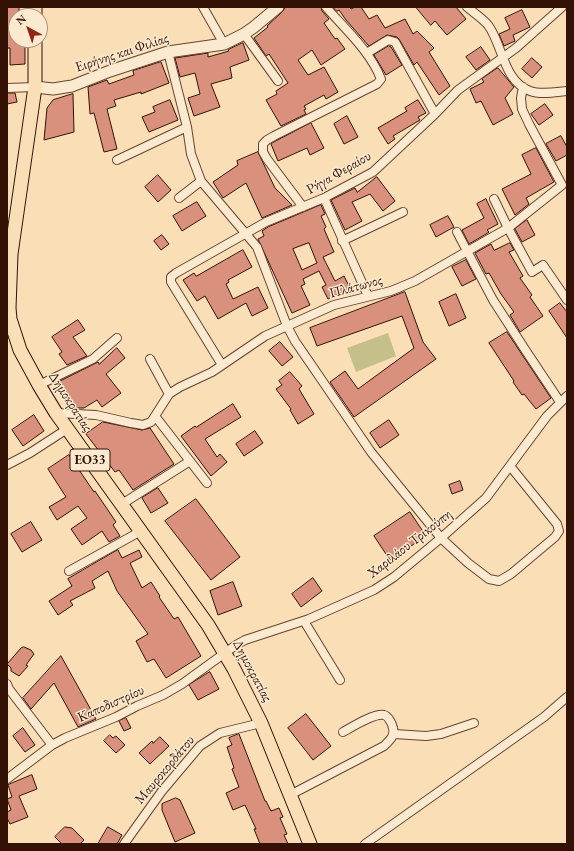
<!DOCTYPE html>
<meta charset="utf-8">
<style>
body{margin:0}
#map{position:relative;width:574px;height:851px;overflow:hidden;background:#fadfb6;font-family:"EB Garamond",serif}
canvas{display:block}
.frame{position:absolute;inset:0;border:8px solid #331105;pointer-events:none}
.north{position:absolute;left:8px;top:8px;width:40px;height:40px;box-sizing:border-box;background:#fcead0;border:1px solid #ac937f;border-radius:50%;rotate:320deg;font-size:11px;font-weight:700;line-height:16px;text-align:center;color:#331105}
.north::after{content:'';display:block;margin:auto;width:14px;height:18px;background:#8f2418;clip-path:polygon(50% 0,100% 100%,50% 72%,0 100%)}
</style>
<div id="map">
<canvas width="574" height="851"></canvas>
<div class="frame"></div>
<div class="north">N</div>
</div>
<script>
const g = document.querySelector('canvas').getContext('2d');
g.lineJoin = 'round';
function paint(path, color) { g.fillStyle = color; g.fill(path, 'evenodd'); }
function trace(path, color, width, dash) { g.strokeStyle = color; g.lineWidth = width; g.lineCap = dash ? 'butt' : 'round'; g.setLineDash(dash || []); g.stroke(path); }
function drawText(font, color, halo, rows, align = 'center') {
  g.font = font + ' "EB Garamond",serif'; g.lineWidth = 3; g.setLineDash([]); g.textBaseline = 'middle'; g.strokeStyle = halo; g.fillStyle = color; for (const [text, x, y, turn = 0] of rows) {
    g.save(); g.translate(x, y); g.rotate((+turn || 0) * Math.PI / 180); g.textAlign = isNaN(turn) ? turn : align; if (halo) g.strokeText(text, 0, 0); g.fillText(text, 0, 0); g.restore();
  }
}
const green = new Path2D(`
 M388 333 396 356 356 372 347 348Z`);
const building = new Path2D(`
 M7 7H19V16H16V40H25V64L10 65V48H7Z
 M286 7H321L322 11 329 19 324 23 335 39 337 38 345 49 321 65 312 50 298 60 308 75 324 67 338 92 326 99 324 95 304 106 306 109 304 110 306 114 281 126 266 100 277 94 276 91 288 83 269 54 266 56 254 38 268 27 267 26 282 12Z
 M333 7H349L351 9 355 7H361L369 19 377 15 385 28 405 19 413 34 417 31 434 48 429 52 450 86 439 95 417 62 414 65 399 39 397 37 387 35 369 46 346 20 339 10 337 11Z
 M416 7H456L466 19 447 35 435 21 431 25Z
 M522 10 530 27 513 35 515 41 504 46 499 34 510 29 505 18Z
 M243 43 249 60 230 67 232 78 211 84 220 107 194 116 188 98 200 94 195 73 180 77 175 58 208 53V57L229 51 228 50Z
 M389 46 391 47 402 65 386 75 374 55Z
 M481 47 490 60 476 70 466 57Z
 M532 58 542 67 532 78 522 69Z
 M161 62 169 83 141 94V92L114 100 116 106 107 109 117 149 104 152 94 113 90 114 88 87 107 80 109 84 134 75 133 71Z
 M498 68 514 87 505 98 513 114 493 125 481 101 476 103 470 89 484 82 482 79Z
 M7 93H15L17 102 7 104Z
 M73 94 74 132 44 140 47 108 53 100Z
 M170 100 178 120 149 132 142 117 155 112 153 107Z
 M418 100 426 113 418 117 420 120 393 136 395 139 388 144 378 128 407 111 405 108Z
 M545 104 553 115 539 125 531 114Z
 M347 116 358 137 344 144 334 124Z
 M311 123 324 148 310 155 307 148 278 161 271 144Z
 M561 136 567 147V155L556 161 546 144Z
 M536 148 554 182 526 198 529 204 515 215 502 189 531 174 522 155Z
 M258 152 275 188 292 205 262 218 246 183 223 198 213 182 238 165 237 161Z
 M158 175 171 190 158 202 145 187Z
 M377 177 395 201 383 211 370 194 352 202 362 221 345 230 331 200 355 188 357 192Z
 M486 199 498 224 487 230 489 232 486 234 469 244 462 230 484 218 477 204Z
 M197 202 206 216 182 231 173 216Z
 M321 205 325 214 321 216 326 227 324 229 334 252 323 257 335 281 344 276 350 288 328 299 322 287 326 285 319 271 303 279 305 284 301 286 310 305 292 313 258 239 264 236 262 231 268 227ZM309 243 317 263 302 270 293 249Z
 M448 216 454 227 436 237 430 225Z
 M527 220 535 235 522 242 515 229Z
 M162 235 169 244 161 250 154 241Z
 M510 243 514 250 509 252 523 276 520 278 532 295 530 297 543 316 520 332 510 315 514 312 501 294 489 273 486 274 475 253 491 244 494 250Z
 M243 250 252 267 228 280 229 282 226 284 233 299 258 287 268 308 252 316 246 303 218 319 205 296 197 301 183 280 194 273 196 276Z
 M466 260 476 279 462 286 452 267Z
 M405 292 423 342 436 359 354 417 330 382 345 371 358 389 414 348 402 316 317 346 310 328Z
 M456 294 466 318 449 326 439 302Z
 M560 303 567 312V338L549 311Z
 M78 320 85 330 73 337 87 356 67 365 59 354 62 352 52 337Z
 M507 332 551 398 536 409 524 394 522 395 513 382 514 381 489 343Z
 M280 342 293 357 282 366 269 351Z
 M117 348 125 358 106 374 121 393 102 407 97 400 84 408H69L54 384 98 362 99 364Z
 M290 372 302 386 299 389 314 414 298 424 290 410 291 409 276 389 282 385 279 381Z
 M233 404 241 417 205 439 217 457 220 454 227 462 211 476 181 436 195 426 196 427Z
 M34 415 44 431 23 446 12 430Z
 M389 420 399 435 380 448 370 433Z
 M103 422 142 430 150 428 174 464 133 490 119 470 115 472 86 434Z
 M255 431 263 443 244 456 236 444Z
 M69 455 94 492 95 491 116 522 113 525 120 536 109 542 102 531 82 545 71 529 87 518 78 506 57 520 49 507 66 497 48 469Z
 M460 481 463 490 452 494 449 485Z
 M158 488 168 503 151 513 142 498Z
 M196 499 240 557 211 580 165 521Z
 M410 512 426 536 390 560 374 536Z
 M31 522 42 540 22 552 11 534Z
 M118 550 122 558 139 550 142 557 130 563 142 588 151 582 160 596 159 597 174 619 178 617 201 656 166 678 154 659 147 662 136 641 148 634 117 591 108 571 92 581 95 588 70 601 73 605 58 615 49 601 72 586 68 579Z
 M313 578 322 591 301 607 292 594Z
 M233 582 242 606 218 615 210 591Z
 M24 647 31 650 34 654 26 665 28 666 19 676 11 671V668L7 664 21 648Z
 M61 656 96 719 78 727 54 683 31 709 23 698Z
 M210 672 219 689 198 700 189 685Z
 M306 714 331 746 313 760 288 728Z
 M126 718 131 728 124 731 119 721Z
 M23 728 35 745 25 752 13 736Z
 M239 734 265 801H266L271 811 279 808 283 817 280 818 287 834 284 835 288 844H260L254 829H256L245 805 233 810 226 793 239 787 232 769 234 768 227 747 232 745 229 738Z
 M110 735 113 738 116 736 125 745 116 753 104 741Z
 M160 737 169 746 150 764 139 753 152 741 153 743Z
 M32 775 37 789 19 796 28 817 10 824 7 818V812L11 810 7 799 12 797 8 785Z
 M176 798 180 800 195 833 175 842 162 810V804Z
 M65 827 72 828 84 840 80 844H62L55 837Z
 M108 827 122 835 117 844H98Z`);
const minor = new Path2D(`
 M203 7 224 44
 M467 7C474 13 482 18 488 25 503 45 503 81 530 91 541 95 556 92 567 91
 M244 34 278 81
 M168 52 187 127 191 154 201 181 257 247 287 326 295 341 371 452 441 538 468 563 489 579 499 581 511 574 555 537 559 531 557 524 510 466
 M367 53 388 40 395 42 435 114
 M7 88 35 87
 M117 160 187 127
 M179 198 201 181
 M324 198 368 296
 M494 199 508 228 532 272 543 265 567 300
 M303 207 267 159 263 152V144L267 140 274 136 377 84 381 79C370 51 345 29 326 7
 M457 232 493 300 526 351 560 402
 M342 241 403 212
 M150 359 169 394
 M222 365 171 282V277L176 273 266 222 324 198 373 172 435 114 458 90 516 48 562 7
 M39 385 93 359 117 338
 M56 413 96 415 131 423 143 425 151 422 155 416 169 394 180 387 212 372 265 336 334 305 391 291 415 281 508 228 562 185 529 124 522 109 521 98 523 87
 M155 416 207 483
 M7 465 30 453 67 429
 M122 504 190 461
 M69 571 141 531
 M304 621 340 680
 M7 684 9 689 52 745
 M394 734 426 736 441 734 474 723
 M7 779 52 745 65 738 116 717 137 706 163 695 182 684 236 645 245 640 309 619 374 590 394 577 441 538 486 498 547 416 567 396
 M290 795 384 746C390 740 395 736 393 728 392 723 388 716 384 715 374 713 352 727 343 732
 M124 844 162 791 200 746 220 733 261 723
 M365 844 544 717 567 697`);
const tertiary = new Path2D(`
 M35 87 53 89 72 86 110 71 168 52 224 44 244 34 254 27 278 7`);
const primary = new Path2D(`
 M35 7V16
 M35 40V87L11 254 9 308 10 319 20 350 39 385 56 413 208 625 234 669 261 723 310 844`);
const shields = [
 [90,460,40]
];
const shieldNames = [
 ["ΕΟ33",90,460]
];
const streetNames = [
 ["Ειρήνης και Φιλίας",122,53,-18],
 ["Ρήγα Φεραίου",339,173,-30],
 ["Πλάτωνος",356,287,-15],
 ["Δημοκρατίας",70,402,57],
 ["Χαριλάου Τρικούπη",410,544,-38],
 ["Δημοκρατίας",252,671,62],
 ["Καποδιστρίου",111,704,-24],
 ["Μαυροκορδάτου",165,770,-50]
];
paint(green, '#c5c089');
paint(building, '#d9907d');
trace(building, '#331105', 1);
trace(minor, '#654431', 10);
trace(tertiary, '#654431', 13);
trace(primary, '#331105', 15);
trace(minor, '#fcead0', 8);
trace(tertiary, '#fcead0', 11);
trace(primary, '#fadfb6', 13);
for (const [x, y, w] of shields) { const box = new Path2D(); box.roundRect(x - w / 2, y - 11, w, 22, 3); g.fillStyle = '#fcead0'; g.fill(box); trace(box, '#331105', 1); }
drawText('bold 13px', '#331105', null, shieldNames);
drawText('14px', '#331105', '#fcead0', streetNames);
</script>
